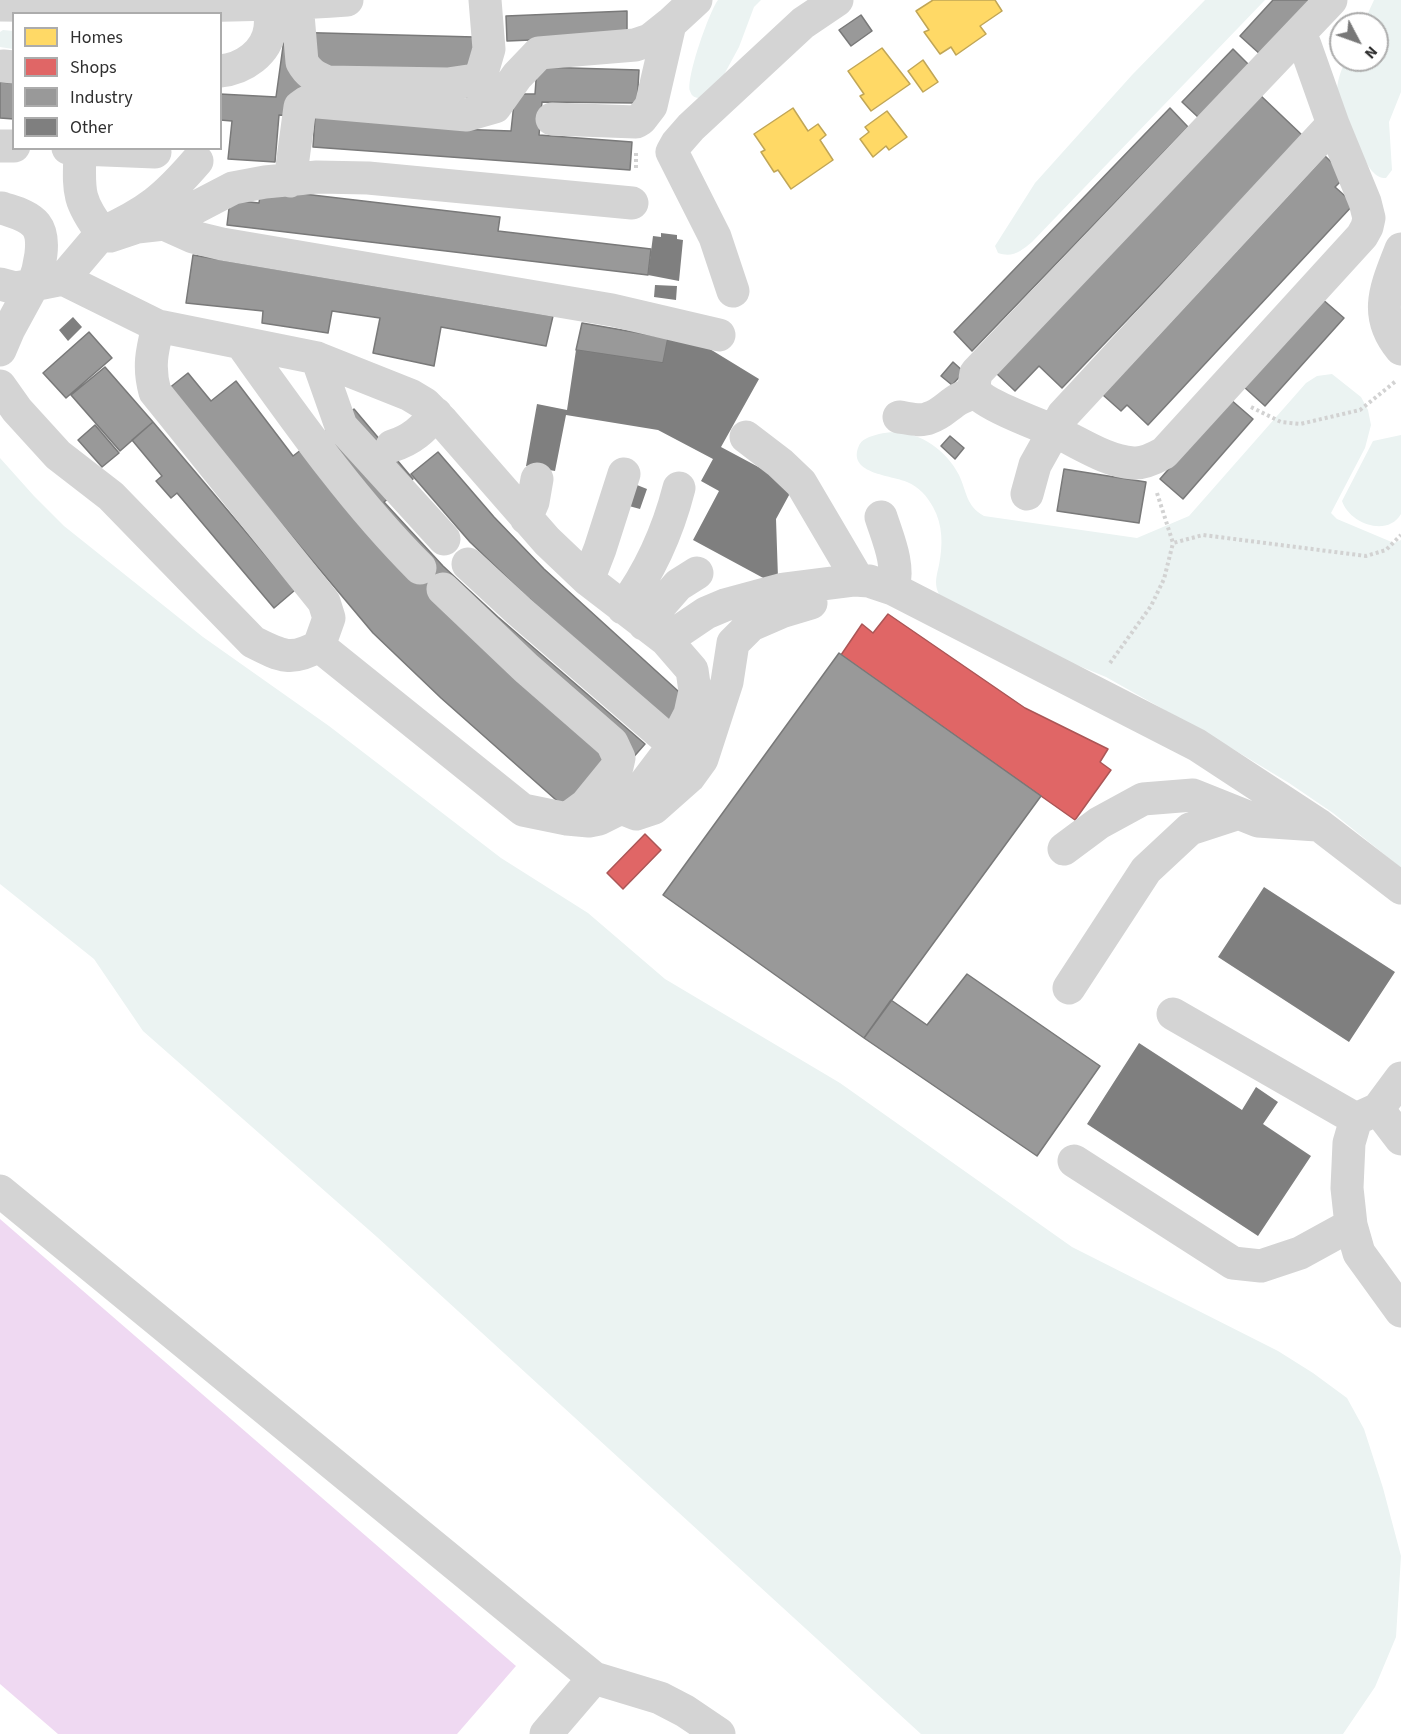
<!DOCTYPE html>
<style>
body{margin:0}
#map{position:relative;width:1401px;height:1734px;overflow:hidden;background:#fff;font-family:"Source Sans 3",sans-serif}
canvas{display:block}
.legend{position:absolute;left:12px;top:12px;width:210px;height:138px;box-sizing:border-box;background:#fff;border:2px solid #acacac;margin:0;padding:8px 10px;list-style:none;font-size:18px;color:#2f2f2f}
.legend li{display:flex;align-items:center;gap:12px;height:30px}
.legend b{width:30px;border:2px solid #acacac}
.north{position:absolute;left:1329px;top:12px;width:60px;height:60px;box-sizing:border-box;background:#fff;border:2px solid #acacac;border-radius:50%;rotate:131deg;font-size:16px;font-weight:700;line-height:24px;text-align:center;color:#2f2f2f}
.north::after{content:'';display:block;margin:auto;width:21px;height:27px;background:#787878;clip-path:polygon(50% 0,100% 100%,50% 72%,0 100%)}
</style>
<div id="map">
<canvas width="1401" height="1734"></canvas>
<ul class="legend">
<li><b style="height:16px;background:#ffd966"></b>Homes</li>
<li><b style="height:16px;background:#e06666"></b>Shops</li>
<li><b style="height:16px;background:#999"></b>Industry</li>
<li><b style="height:16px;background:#7f7f7f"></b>Other</li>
</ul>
<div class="north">N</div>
</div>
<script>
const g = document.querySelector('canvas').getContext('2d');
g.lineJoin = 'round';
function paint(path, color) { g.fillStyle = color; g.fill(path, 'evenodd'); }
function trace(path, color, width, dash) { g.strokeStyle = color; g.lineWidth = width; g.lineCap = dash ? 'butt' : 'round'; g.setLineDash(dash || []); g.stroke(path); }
const green = new Path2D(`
 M718 0H761L754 7 739 47 720 82 701 98C695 98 692 97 690 91 686 78 709 12 718 0Z
 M1205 0H1265L1032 242C1021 251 1013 258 998 253L995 246 1035 183 1132 75Z
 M1374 0H1401V92L1389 122 1392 170 1386 178C1380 178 1377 176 1373 172 1364 163 1337 105 1337 92 1337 81 1341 70 1346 60H1377V24H1363Z
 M3 30 13 31V49L0 47V32Z
 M1332 374 1361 397 1368 410 1371 425 1365 448 1331 513 1337 519 1394 543 1401 540V868L1333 813 1289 783 1218 740 1106 677 1028 645 945 603C943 600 939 596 938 592 934 583 937 574 939 565 943 545 943 525 933 507 927 496 919 487 907 482 891 475 849 474 858 448 861 438 870 437 879 434 912 426 944 446 959 475 967 492 966 506 984 516L1137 538 1189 516 1306 383 1317 376Z
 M1401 435V514C1387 538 1349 523 1342 501L1373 441Z
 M0 458 34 496 64 526 203 637 329 726 501 858 588 913 665 979 840 1083 1072 1247 1278 1351 1313 1373 1347 1398 1364 1429 1383 1488 1401 1556 1396 1637 1375 1687 1343 1734H921L377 1237 143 1031 94 959 0 884Z`);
const water = new Path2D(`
 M0 1219 516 1666 457 1734H58L0 1684Z`);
const homes = new Path2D(`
 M933 0H995L1002 11 980 26 986 34 956 55 951 47 940 54 924 32 929 30 916 11Z
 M882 48 910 84 871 111 860 96 864 94 848 71Z
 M923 60 938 82 923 92 908 71Z
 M793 108 808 131 818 124 826 135 820 140 833 160 791 189 778 170 774 172 761 152 765 150 754 134Z
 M887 111 907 137 889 150 886 146 873 157 860 139 869 132 865 127Z`);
const shops = new Path2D(`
 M888 614 1025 708 1108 749 1100 762 1111 770 1075 820 841 655 862 624 873 633Z
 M645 834 661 850 623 889 607 873Z`);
const industry = new Path2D(`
 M1273 0H1310L1261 55 1240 36Z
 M627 11V36L507 41 506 16Z
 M861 15 872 31 851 46 839 30Z
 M285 32 475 37V97H456L455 129 511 131 515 94H535L537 67 639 70 637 103 542 102 539 135 632 142 630 170 313 147 315 117 279 115 275 162 228 159 232 121 220 120V94L276 97Z
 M1233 49 1249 65 1199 118 1182 102Z
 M0 82 14 83V119L0 118Z
 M1260 95 1303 136 1062 388 1039 366 1015 391 995 372Z
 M1170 108 1188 127 972 351 954 332Z
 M1325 156 1346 176 1335 187 1354 204 1148 425 1127 405 1121 411 1103 395Z
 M261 189 500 217 498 231 651 249 648 275 227 225 230 200 259 203Z
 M193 255 553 316 546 346 441 327 434 366 373 353 380 318 332 311 328 333 262 323 263 311 186 303Z
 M1321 298 1344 318 1265 406 1243 386Z
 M582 323 668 338 663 363 576 350Z
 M89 332 112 358 66 398 43 373Z
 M953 362 964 372 952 385 941 376Z
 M105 367 153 422 120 451 71 395Z
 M188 373 211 401 236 381 293 456 354 409 413 479 384 502 443 566 498 617 645 744 623 769 564 807 441 698 373 633 168 389Z
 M1230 399 1253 419 1183 499 1160 479Z
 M153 422 295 590 274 608 177 493 171 498 156 481 162 476 132 440Z
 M95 425 119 453 102 467 78 440Z
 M950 436 964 448 955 459 941 446Z
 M438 452 494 517 544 569 689 701 670 723 525 595 470 542 411 474Z
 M1064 469 1146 482 1139 523 1057 511Z
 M839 653 1041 796 864 1038 663 895Z
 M967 974 1100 1066 1037 1156 864 1038 891 1000 927 1025Z`);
const building = new Path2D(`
 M661 233 677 235V239L683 240 679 281 648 275 653 236 661 237Z
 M655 285 677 286 676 300 654 297Z
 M73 317 82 327 68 341 59 330Z
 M668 338 705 346 759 379 721 447 794 486 776 519 778 578 767 580 693 540 719 491 701 481 713 459 658 430 566 415 555 471 526 466 537 404 567 410 576 350 663 363Z
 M637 485 647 489 640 509 629 506Z
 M1264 887 1395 972 1349 1042 1218 957Z
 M1139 1043 1242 1110 1256 1087 1278 1102 1263 1124 1311 1156 1258 1236 1087 1124Z`);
const path = new Path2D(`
 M636 153V170
 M1251 407 1281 422 1300 424 1360 410 1396 381
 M1157 493 1173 543 1203 535 1366 556 1386 550 1401 535
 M1110 663 1151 606 1164 579 1173 543`);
const minor = new Path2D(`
 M299 0 297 3 302 62C308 73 315 77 327 82L448 84 475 80 482 73 489 49 485 0
 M0 5C116 6 232 8 347 0
 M1297 36 1305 45 1333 124 1365 202 1369 218 1367 227 1362 236 1164 453C1155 458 1143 464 1133 463 1105 461 1079 442 1054 431L1063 415 1333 124
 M3 66 14 67
 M220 71C243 69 267 53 270 28 271 20 270 12 270 4
 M552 119 636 122 641 119 651 106 670 24 696 0
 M0 146H14
 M68 148 80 149C79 190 76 199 102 233 148 212 165 198 197 161
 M80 149 155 152
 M290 181 300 107 307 102H318L467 115 495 107 517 76 539 53 635 45 650 40 670 24
 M2 208C13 212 28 215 36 225 47 239 39 270 33 285L63 279 158 326 317 358 410 395 425 404 443 422 547 541 588 580 666 640 706 613 725 605 784 589 855 580 869 581 893 589 1197 745 1319 825 1401 888
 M164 224 193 237 222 244 612 310 719 335
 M1401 249C1387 286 1372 314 1401 349
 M63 279 102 233 110 236 137 227 164 224 233 188 265 182 317 177 368 178 632 203
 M0 284 15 288 33 285 9 329 0 350
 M733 291 715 237 672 152 677 143 691 127 803 23 837 0
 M158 326C152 351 148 367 155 392L324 602 329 618 319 646
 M241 343C297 421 352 500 420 568
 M317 358 341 426 444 539
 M0 386 17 410 58 455 111 496 253 642C281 656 291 662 319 646L523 810 567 819 589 821 599 819 621 808 643 786 674 745 690 714 695 691 692 670 666 640
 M899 417C908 418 920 422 929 418 948 412 951 397 977 393
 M746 437 780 463 801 483 854 573 855 580
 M392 446C412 440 423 429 436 414
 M1027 494 1035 465 1054 431C1039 425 984 404 976 392 973 386 975 379 976 373L1331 0
 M881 517C888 539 900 565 893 589
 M526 518 533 502 537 479
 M468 564 519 611 674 745
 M588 580 600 549 624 474
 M443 589 526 668 612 743 619 758 617 767 586 805 567 819
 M623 608C649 573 668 531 679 488
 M644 624 678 585 697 573
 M621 808 636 814 654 808 689 777 702 759 727 682 733 643 751 625 781 612 811 603
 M1064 849 1099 823 1143 799 1193 795 1258 821 1317 825
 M1069 988 1146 870 1190 829 1236 814
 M1173 1014 1356 1119 1378 1109 1401 1078
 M1378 1109 1401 1139
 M1356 1119 1349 1143 1347 1188 1351 1225 1359 1253 1401 1311
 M1074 1161 1233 1263 1261 1266 1300 1253 1351 1225
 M0 1191 594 1678 660 1698 685 1711 719 1734
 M546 1734 594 1678`);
paint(green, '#ebf3f2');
paint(water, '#efd9f2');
paint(homes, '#ffd966');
trace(homes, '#c1a656', 1.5);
paint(shops, '#e06666');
trace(shops, '#ab5656', 1.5);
paint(industry, '#999');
trace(industry, '#797979', 1.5);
paint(building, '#7f7f7f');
trace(path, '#d2d2d2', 4, [3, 3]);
trace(minor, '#d4d4d4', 33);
</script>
